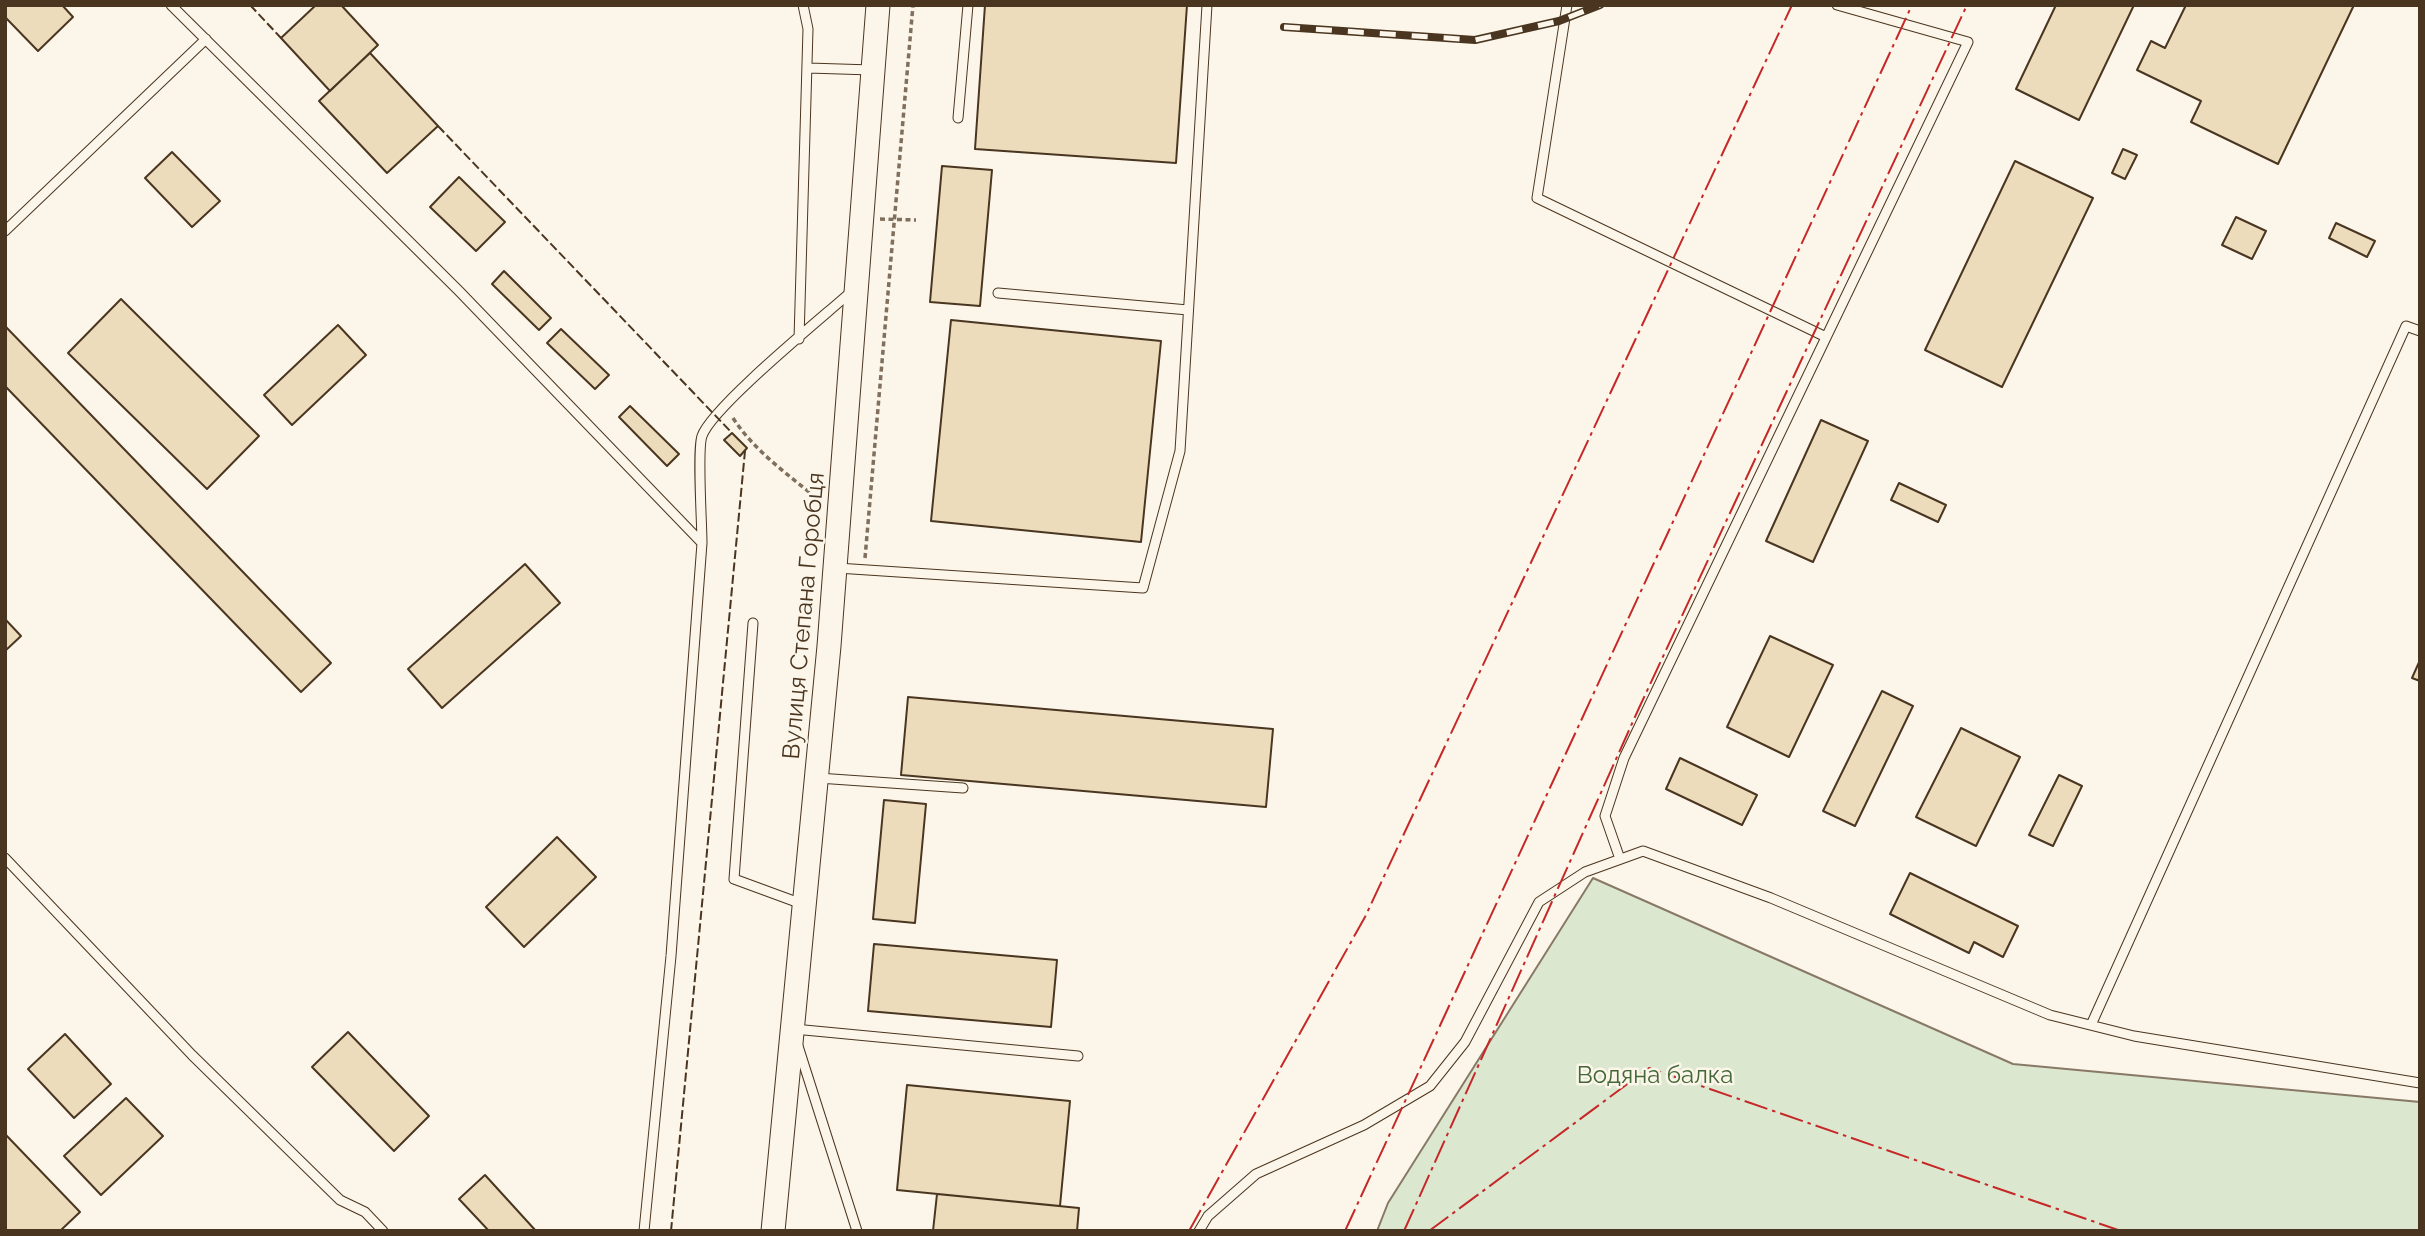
<!DOCTYPE html>
<meta charset="utf-8">
<style>
body{margin:0}
#map{position:relative;width:2425px;height:1236px;overflow:hidden;background:#fbf6e9;font-family:Raleway,sans-serif}
canvas{display:block}
.frame{position:absolute;inset:0;border:7px solid #4a3520;pointer-events:none}
</style>
<div id="map">
<canvas width="2425" height="1236"></canvas>
<div class="frame"></div>
</div>
<script>
const g = document.querySelector('canvas').getContext('2d');
g.lineJoin = 'round';
function paint(path, color) { g.fillStyle = color; g.fill(path, 'evenodd'); }
function trace(path, color, width, dash) { g.strokeStyle = color; g.lineWidth = width; g.lineCap = dash ? 'butt' : 'round'; g.setLineDash(dash || []); g.stroke(path); }
function drawText(font, color, halo, rows, align = 'center') {
  g.font = font + ' Raleway,sans-serif'; g.lineWidth = 5; g.setLineDash([]); g.textBaseline = 'middle'; g.strokeStyle = halo; g.fillStyle = color; for (const [text, x, y, turn = 0] of rows) {
    g.save(); g.translate(x, y); g.rotate((+turn || 0) * Math.PI / 180); g.textAlign = isNaN(turn) ? turn : align; if (halo) g.strokeText(text, 0, 0); g.fillText(text, 0, 0); g.restore();
  }
}
const green = new Path2D(`
 M1593 878 2013 1064 2420 1102V1231H1377L1388 1203Z`);
const building = new Path2D(`
 M5 5H62L73 17 38 51 5 17Z
 M316 5H341L378 45 330 91 281 38Z
 M985 5H1187L1176 163 975 149Z
 M2056 5H2134L2079 120 2016 89Z
 M2186 5H2354L2278 164 2191 122 2201 101 2137 70 2151 41 2165 48Z
 M370 53 438 126 387 173 319 101Z
 M2123 149 2137 155 2125 179 2112 173Z
 M172 152 220 201 192 227 145 178Z
 M2015 161 2093 198 2002 387 1925 350Z
 M942 166 992 170 980 306 930 302Z
 M459 177 505 222 476 251 430 207Z
 M2236 217 2266 231 2252 259 2222 245Z
 M2336 223 2375 241 2367 257 2329 238Z
 M504 271 551 318 539 330 492 284Z
 M121 299 259 436 207 489 68 353Z
 M951 320 1161 341 1141 542 931 521Z
 M338 325 366 355 292 425 264 395Z
 M5 326 331 663 301 692 5 386Z
 M561 329 609 375 595 389 547 343Z
 M630 406 679 454 667 466 619 417Z
 M1821 420 1868 441 1813 562 1766 541Z
 M732 433 747 448 740 456 724 440Z
 M1899 483 1946 505 1938 522 1891 500Z
 M525 564 560 603 442 708 408 669Z
 M5 619 21 636 5 651Z
 M1770 636 1833 665 1789 757 1727 727Z
 M2420 660V681L2412 678Z
 M1882 691 1913 706 1855 826 1823 811Z
 M908 697 1273 729 1266 807 901 775Z
 M1961 728 2020 757 1976 846 1916 817Z
 M1680 758 1757 795 1742 825 1666 789Z
 M2059 775 2082 786 2053 846 2029 835Z
 M884 800 926 804 915 923 873 919Z
 M557 837 596 877 524 947 486 907Z
 M1910 873 2018 926 2003 957 1974 942 1969 953 1890 914Z
 M874 944 1057 960 1051 1027 868 1011Z
 M348 1032 429 1116 394 1151 312 1067Z
 M65 1034 111 1084 74 1118 28 1069Z
 M907 1085 1070 1101 1060 1206 897 1190Z
 M126 1098 163 1136 101 1195 64 1156Z
 M5 1134 80 1212 60 1231H5Z
 M485 1175 536 1231H489L459 1199Z
 M937 1194 1079 1208 1077 1231H933Z`);
const path = new Path2D(`
 M880 219 916 220
 M733 418C755 452 789 475 820 501
 M865 558 913 5`);
const service = new Path2D(`
 M171 5 459 291 702 543 671 956 644 1231
 M1567 5 1537 198 1826 337
 M808 68 872 70
 M958 118 968 5
 M5 231 206 39
 M998 293 1188 310
 M799 339 808 29 803 5
 M702 543C702 523 697 450 702 436 712 407 823 317 852 291
 M837 568 1143 588 1180 451 1207 5
 M753 623 734 879 802 904
 M818 778 963 788
 M5 858 192 1055 340 1200 365 1212 383 1231
 M1620 859 1605 816 1624 758 1968 42 1837 5
 M2091 1025 2406 326 2420 331
 M794 1029 1078 1056
 M798 1046 857 1231
 M1199 1231 1208 1216 1256 1174 1364 1125 1430 1086 1465 1042 1539 902 1585 872 1643 851 1771 898 2050 1015 2134 1036 2420 1083`);
const secondary = new Path2D(`
 M773 1231 829 646 878 5`);
const rail = new Path2D(`
 M1284 27 1475 40 1559 21 1600 5`);
const fence = new Path2D(`
 M250 5 281 38
 M438 126 732 433
 M671 1231 745 451`);
const power = new Path2D(`
 M1189 1231 1365 917 1792 5
 M1345 1231 1912 5
 M1404 1231 1639 708 1967 5
 M1429 1231 1649 1068 2121 1231`);
const streetNames = [
 ["Вулиця Степана Горобця",804,616,-85]
];
const parkNames = [
 ["Водяна балка",1655,1076]
];
paint(green, '#dce7d0');
trace(green, '#887966', 2);
paint(building, '#ecdcbc');
trace(building, '#4a3520', 2);
trace(service, '#4a3520', 11);
trace(secondary, '#4a3520', 25);
trace(path, '#7f6f5c', 3.5, [5, 3.5]);
trace(service, '#fbf6e9', 9);
trace(secondary, '#fbf6e9', 23);
trace(rail, '#4a3520', 8);
trace(rail, '#fbf6e9', 5, [16]);
trace(fence, '#4a3520', 2, [9, 3.5]);
trace(power, '#c62828', 2, [24, 5, 3.5, 5]);
drawText('24px', '#4a3520', '#fbf6e9', streetNames);
drawText('24px', '#436837', '#fbf6e9', parkNames);
</script>
